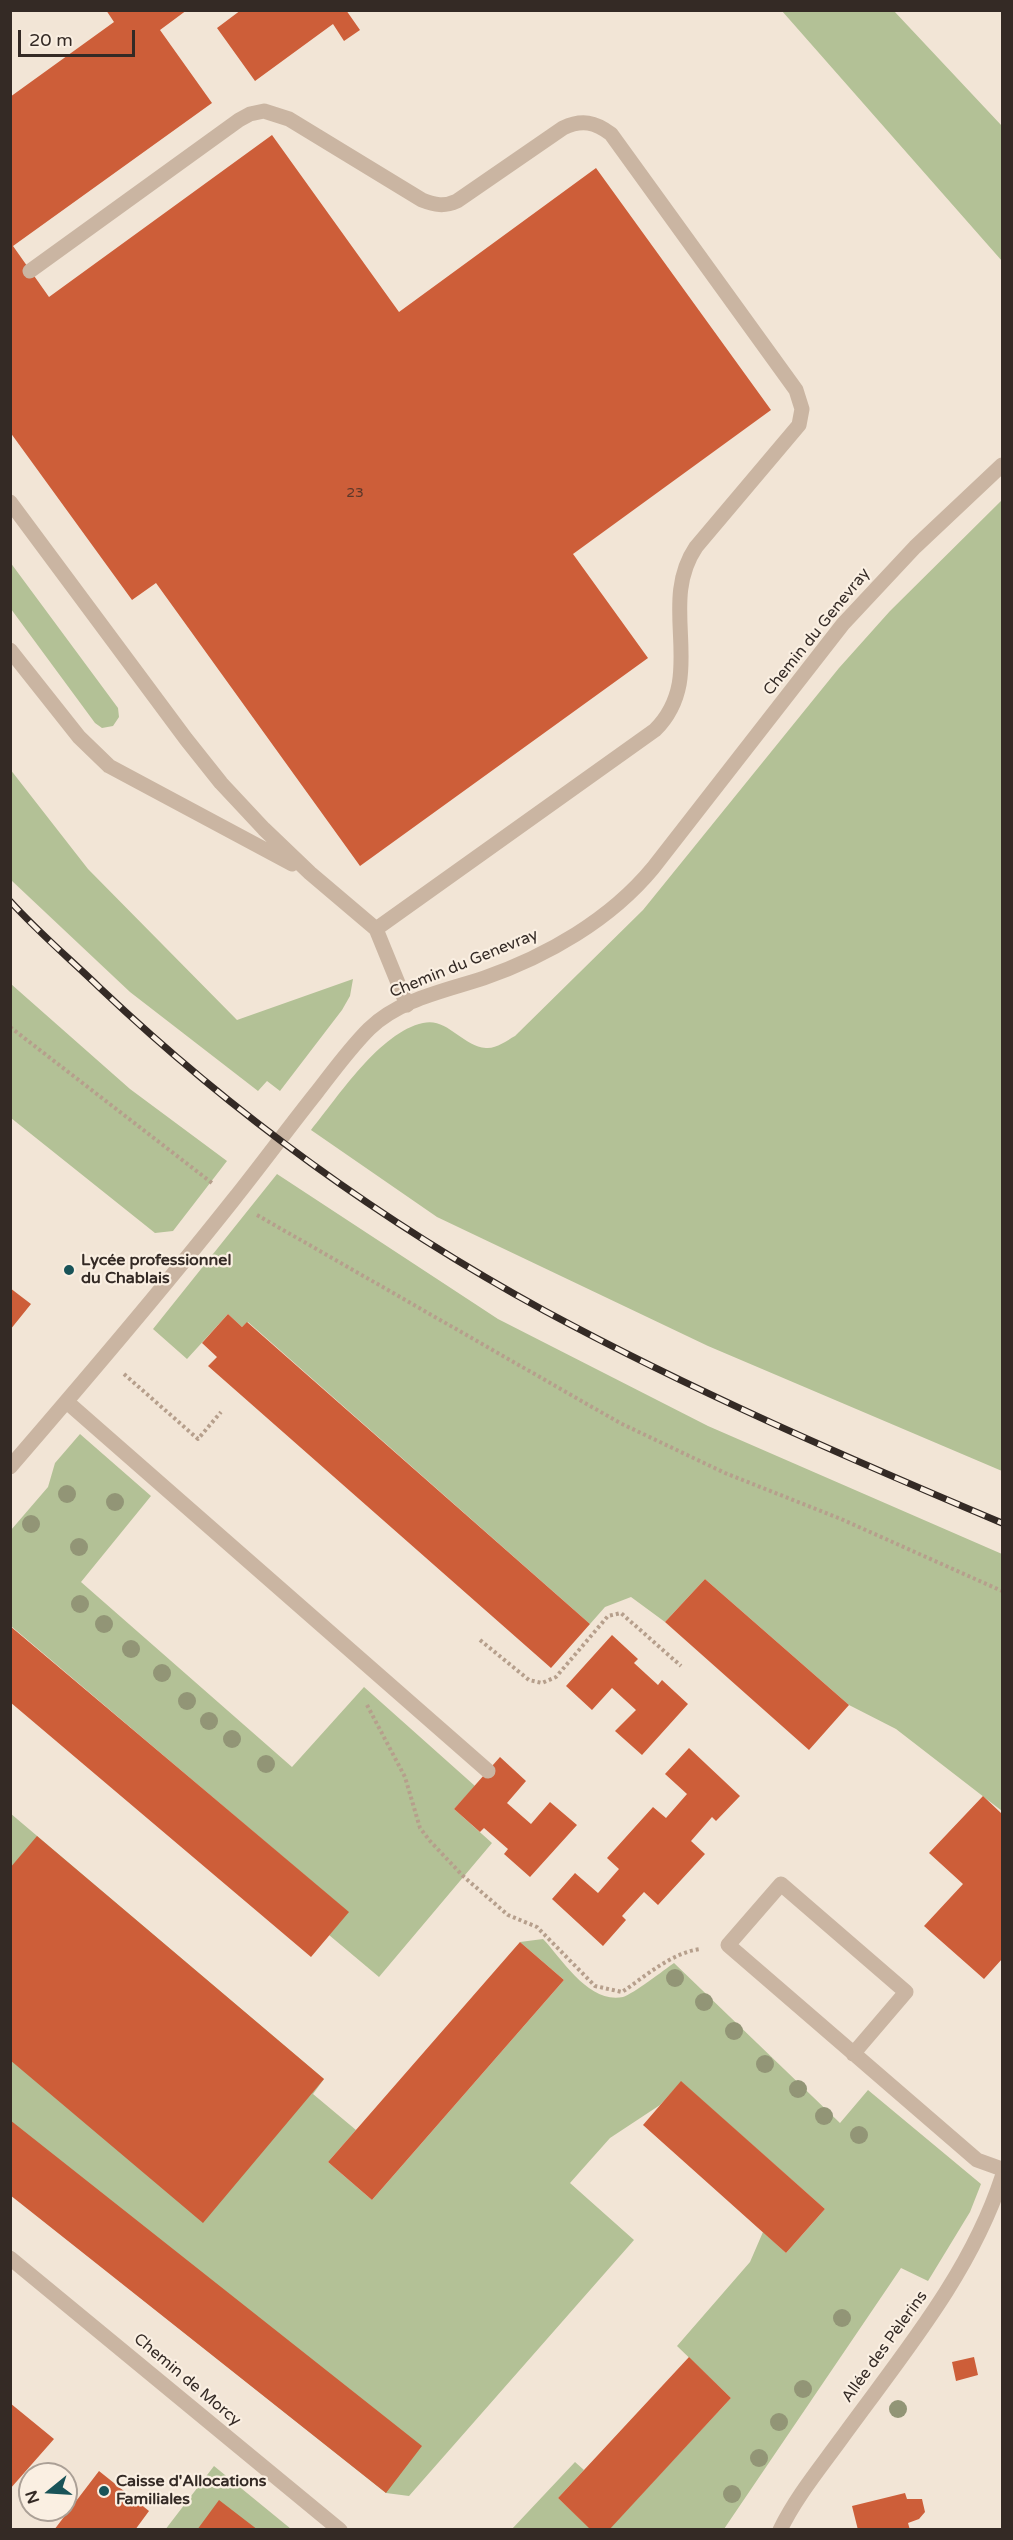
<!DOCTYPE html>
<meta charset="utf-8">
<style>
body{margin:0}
#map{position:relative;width:1013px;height:2540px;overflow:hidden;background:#f2e5d6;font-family:"Varela Round",sans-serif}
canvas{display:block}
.frame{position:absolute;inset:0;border:12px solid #342a25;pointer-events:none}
.north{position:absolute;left:18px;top:2462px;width:60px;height:60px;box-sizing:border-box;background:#faefe2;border:2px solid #aba096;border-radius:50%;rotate:252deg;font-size:16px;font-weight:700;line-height:24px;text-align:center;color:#342a25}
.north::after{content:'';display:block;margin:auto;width:21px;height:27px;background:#195358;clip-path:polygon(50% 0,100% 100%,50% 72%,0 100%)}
.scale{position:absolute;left:18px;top:30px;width:117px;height:27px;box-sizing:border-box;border:3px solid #342a25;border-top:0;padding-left:8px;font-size:18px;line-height:21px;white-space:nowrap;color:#342a25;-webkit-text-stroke:4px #faefe2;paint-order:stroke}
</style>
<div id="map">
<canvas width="1013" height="2540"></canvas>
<div class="frame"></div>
<div class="north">N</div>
<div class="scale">20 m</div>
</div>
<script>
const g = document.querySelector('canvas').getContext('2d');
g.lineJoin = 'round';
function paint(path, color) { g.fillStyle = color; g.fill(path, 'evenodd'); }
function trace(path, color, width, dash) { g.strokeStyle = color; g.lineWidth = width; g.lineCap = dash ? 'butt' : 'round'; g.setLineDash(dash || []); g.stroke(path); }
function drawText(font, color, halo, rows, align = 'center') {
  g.font = font + ' "Varela Round",sans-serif'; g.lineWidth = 4.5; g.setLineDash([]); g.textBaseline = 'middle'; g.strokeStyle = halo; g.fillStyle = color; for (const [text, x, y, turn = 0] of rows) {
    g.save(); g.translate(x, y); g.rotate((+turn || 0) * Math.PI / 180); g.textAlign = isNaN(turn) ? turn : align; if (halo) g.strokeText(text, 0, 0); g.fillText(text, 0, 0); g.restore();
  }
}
const green = new Path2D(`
 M782 11H894L1002 126V261Z
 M1002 500V1471L708 1346 437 1217 311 1130C338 1097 380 1032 423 1023 447 1017 462 1046 486 1048 496 1049 506 1041 515 1036L643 910 839 668 890 611Z
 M10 562 118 708 119 717 113 726 102 728 95 723 11 609Z
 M10 769 88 869 237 1020 353 979 350 996 342 1010 280 1091 267 1081 258 1091 130 992 11 880Z
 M11 984 130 1089 227 1161 173 1231 155 1233 11 1118Z
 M277 1174 498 1319 708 1426 1002 1554V1811L896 1729 849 1705 705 1579 665 1622 631 1597 605 1607 590 1624 248 1322 242 1327 228 1314 187 1359 153 1329Z
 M80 1434 151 1496 81 1582 292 1767 364 1687 475 1786 454 1809 492 1843 379 1977 329 1935 348 1912 11 1626V1530L48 1487 55 1463Z
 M10 1813 324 2079 313 2094 356 2130 328 2162 372 2200 564 1980 520 1942 543 1939C563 1960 589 2004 623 1997 633 1994 664 1970 674 1963L840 2123 868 2090 981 2184 970 2212 928 2281 901 2268 724 2529H609L731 2398 677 2346 750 2262 763 2232 786 2253 825 2209 681 2082 660 2105 610 2138 570 2183 634 2240 409 2496 386 2493 11 2195Z
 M575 2462 584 2470 558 2498 591 2529 511 2530Z
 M214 2466 291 2529 165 2530Z`);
const building = new Path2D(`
 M106 10H187L160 30 212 103 13 246 49 297 272 135 399 312 596 168 771 410 573 554 648 658 360 866 156 583 132 600 10 432V97L114 22Z
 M241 10H346L360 30 344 41 333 24 255 81 217 28Z
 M10 1288 31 1304 10 1330Z
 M228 1314 242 1327 247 1322 590 1624 551 1668 208 1366 217 1357 202 1343Z
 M705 1579 849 1705 809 1750 665 1622Z
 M10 1626 349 1912 311 1957 10 1702Z
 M612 1635 638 1659 634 1663 658 1685 662 1680 688 1704 642 1755 615 1731 636 1710 612 1688 592 1710 566 1686Z
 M689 1748 740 1796 716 1821 712 1817 691 1841 705 1854 658 1905 644 1892 622 1916 626 1920 603 1946 552 1899 575 1873 598 1893 619 1869 607 1858 653 1807 666 1818 687 1794 665 1774Z
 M500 1757 526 1781 507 1803 531 1824 550 1802 577 1825 530 1877 504 1854 508 1849 484 1828 480 1832 454 1809Z
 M983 1796 1002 1814V1959L984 1979 924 1926 963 1884 929 1853Z
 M37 1836 324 2079 203 2223 10 2060V1868Z
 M520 1942 564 1980 372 2200 328 2162Z
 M681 2081 825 2209 786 2253 643 2125Z
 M10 2120 422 2446 386 2493 10 2195Z
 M689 2357 731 2398 609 2530H591L558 2498Z
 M974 2357 978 2375 956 2381 952 2362Z
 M10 2403 54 2439 10 2489Z
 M99 2471 149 2511 135 2530H54Z
 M905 2493 907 2499H922L925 2512 919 2519 908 2523 910 2530H858L852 2506Z
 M219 2500 258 2530H197Z`);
const path = new Path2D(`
 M10 1027 212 1183
 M257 1215 620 1423 725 1473 841 1519 1002 1591
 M124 1374 198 1439 221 1412
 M480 1640 529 1680 542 1683 556 1677 608 1616 621 1613 681 1666
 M367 1705 405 1777 420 1828 430 1841 463 1876 508 1915 537 1927 595 1986 622 1992C646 1976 671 1953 700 1949`);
const lane = new Path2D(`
 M30 271 239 120 250 114 264 111 289 119 422 200C435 205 444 207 457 201L563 128C582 119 595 122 611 134L796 390 802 409 799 425 696 547C656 606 709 676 655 730L376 929 407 1005
 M10 502 186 739 221 783 264 829 310 873 376 929
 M10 650 79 737 109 766 292 864
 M67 1402 488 1771
 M853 2054 906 1992 781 1884 728 1945 977 2160 1002 2169`);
const street = new Path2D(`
 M10 1467C86 1379 162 1290 234 1199 262 1164 289 1127 317 1092 334 1070 350 1048 369 1029 400 999 445 991 484 978 547 956 610 920 653 868L843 624 915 547 1002 465
 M10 2258 340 2530
 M780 2530C796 2497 820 2468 841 2439 901 2356 970 2275 1002 2177`);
const rail = new Path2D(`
 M10 901C38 932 70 959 100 988 233 1114 384 1223 545 1311 693 1391 848 1458 1002 1523`);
const trees = [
 [67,1494],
 [115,1502],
 [31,1524],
 [79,1547],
 [80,1604],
 [104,1624],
 [131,1649],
 [162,1673],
 [187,1701],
 [209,1721],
 [232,1739],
 [266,1764],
 [675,1978],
 [704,2002],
 [734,2031],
 [765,2064],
 [798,2089],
 [824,2116],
 [859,2135],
 [842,2318],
 [803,2389],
 [898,2409],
 [779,2422],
 [759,2458],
 [732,2494]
];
const markers = [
 [69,1270,6,"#195358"],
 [104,2491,6,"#195358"]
];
const numberNames = [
 ["23",355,493]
];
const streetNames = [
 ["Chemin du Genevray",817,632,-51],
 ["Chemin du Genevray",464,964,-22],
 ["Allée des Pèlerins",885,2347,-54],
 ["Chemin de Morcy",187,2380,40]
];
const poiNames = [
 ["Lycée professionnel",81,1261],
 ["du Chablais",81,1279],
 ["Caisse d'Allocations",116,2482],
 ["Familiales",116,2500]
];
paint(green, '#b3c196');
paint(building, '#cd5e39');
trace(path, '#b69f8c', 4, [3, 3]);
trace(lane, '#cab5a2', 15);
trace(street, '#cab5a2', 15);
trace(rail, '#342a25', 7);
trace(rail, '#faefe2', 4.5, [14]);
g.fillStyle = '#929576';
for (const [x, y] of trees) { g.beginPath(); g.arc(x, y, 9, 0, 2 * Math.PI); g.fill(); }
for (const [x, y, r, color] of markers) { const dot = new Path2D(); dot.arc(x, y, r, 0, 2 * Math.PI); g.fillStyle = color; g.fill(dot); trace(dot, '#faefe2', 2); }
drawText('14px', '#5a372a', null, numberNames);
drawText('16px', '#342a25', '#faefe2', streetNames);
drawText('bold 16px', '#342a25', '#faefe2', poiNames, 'left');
</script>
